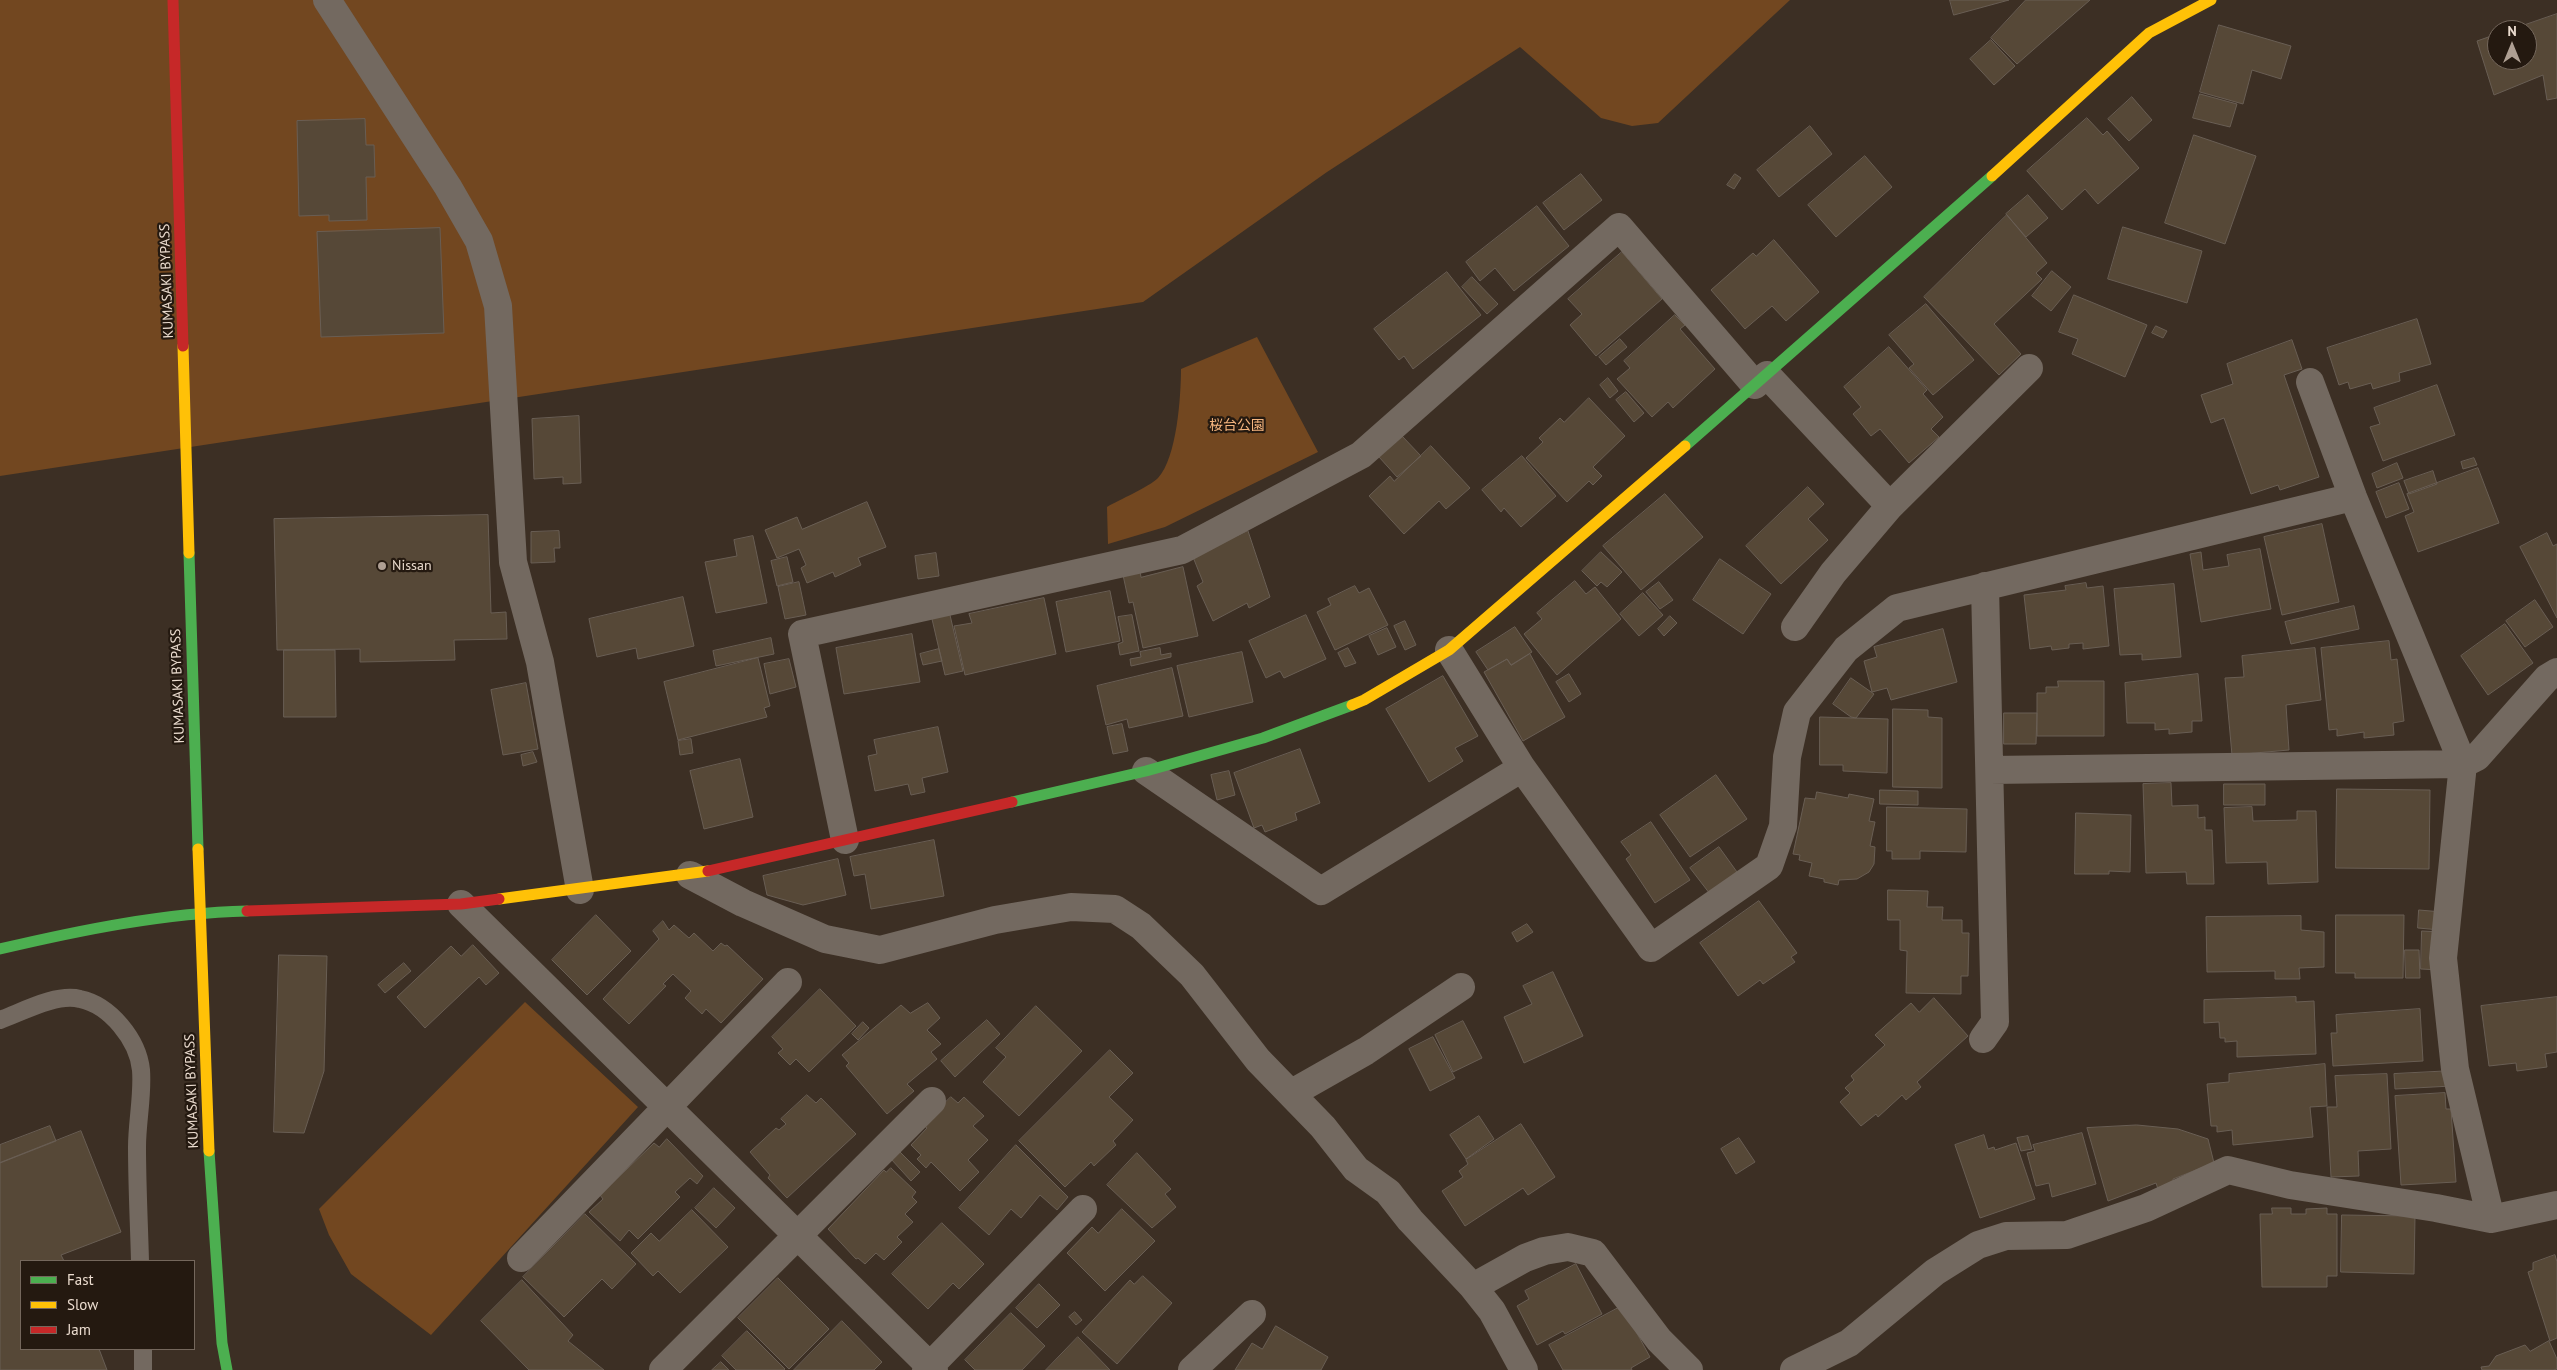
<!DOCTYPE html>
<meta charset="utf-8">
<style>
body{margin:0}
#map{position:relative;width:2557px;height:1370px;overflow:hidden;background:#3c2f24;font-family:"PT Sans",sans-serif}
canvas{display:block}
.legend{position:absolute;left:20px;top:1260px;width:175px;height:90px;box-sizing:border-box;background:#241910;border:1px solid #74675c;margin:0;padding:6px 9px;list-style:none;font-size:15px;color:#ebdccf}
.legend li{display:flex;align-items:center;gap:10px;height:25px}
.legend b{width:25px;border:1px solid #74675c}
.north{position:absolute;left:2487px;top:20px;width:50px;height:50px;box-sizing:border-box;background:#241910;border:1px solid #74675c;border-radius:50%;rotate:0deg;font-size:14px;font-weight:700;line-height:20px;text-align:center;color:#ebdccf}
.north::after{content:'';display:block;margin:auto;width:18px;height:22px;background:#ae9f93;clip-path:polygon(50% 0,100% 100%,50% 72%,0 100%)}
</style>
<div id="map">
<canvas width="2557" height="1370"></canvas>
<ul class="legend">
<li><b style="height:6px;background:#4caf50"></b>Fast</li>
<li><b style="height:6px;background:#ffc107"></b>Slow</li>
<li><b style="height:6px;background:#c62828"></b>Jam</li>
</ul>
<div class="north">N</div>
</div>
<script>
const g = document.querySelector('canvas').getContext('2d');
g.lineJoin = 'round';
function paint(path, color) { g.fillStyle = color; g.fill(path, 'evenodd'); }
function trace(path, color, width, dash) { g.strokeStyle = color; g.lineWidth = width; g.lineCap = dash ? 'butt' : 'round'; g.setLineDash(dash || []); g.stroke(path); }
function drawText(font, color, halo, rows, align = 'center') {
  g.font = font + ' "PT Sans","Noto Sans JP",sans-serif'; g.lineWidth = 4.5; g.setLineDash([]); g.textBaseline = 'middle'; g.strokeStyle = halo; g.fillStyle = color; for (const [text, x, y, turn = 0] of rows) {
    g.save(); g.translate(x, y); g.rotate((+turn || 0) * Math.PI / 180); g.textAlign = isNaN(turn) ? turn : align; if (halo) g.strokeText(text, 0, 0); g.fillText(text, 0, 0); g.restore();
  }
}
const green = new Path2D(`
 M0 0H1790L1658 123 1632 126 1601 118 1520 47 1327 172 1143 302 0 476Z
 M1257 337 1318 452 1165 527 1108 544 1107 507C1119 500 1149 487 1158 478 1177 458 1181 396 1181 369Z
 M525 1002 638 1107 431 1335 351 1274 329 1235 319 1209Z`);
const building = new Path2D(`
 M1950 0H2009L1954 15Z
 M2026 0H2090L2017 64 1991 38Z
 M2557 14V98L2547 100 2543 75 2494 95 2477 41 2497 34V60H2527V30H2510Z
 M2219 25 2291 46 2281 79 2252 70 2243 104 2200 92Z
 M1991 40 2015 66 1994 85 1970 59Z
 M2200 94 2237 104 2230 127 2193 118Z
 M2132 97 2152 120 2129 141 2108 119Z
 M2087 118 2103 135 2107 131 2139 168 2098 204 2085 189 2062 210 2027 171Z
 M365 119 366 145H374L375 177H366L367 220 329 221V215L299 216 297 121Z
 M1810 126 1832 154 1779 197 1757 170Z
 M2194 135 2256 156 2225 244 2165 223Z
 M1865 156 1892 187 1836 237 1808 205Z
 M1581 174 1602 200 1564 230 1543 203Z
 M1735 174 1741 178 1734 189 1727 185Z
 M2028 195 2048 218 2026 237 2006 214Z
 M1537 206 1569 246 1514 291 1495 268 1480 281 1466 262Z
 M2007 215 2047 263 2036 273 2042 279 1994 324 2021 354 1999 375 1924 297Z
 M2123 227 2202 251 2187 303 2108 279Z
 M440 228 444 333 321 337 317 232Z
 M1774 240 1819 292 1786 321 1772 306 1745 329 1711 290 1753 253 1756 256Z
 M1622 252 1662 299 1596 356 1570 325 1582 314 1568 299Z
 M2052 271 2071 287 2051 311 2032 296Z
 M1447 272 1481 315 1413 369 1404 356 1399 360 1374 329Z
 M1472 277 1498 304 1487 314 1462 287Z
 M2074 295 2147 325 2125 377 2072 354 2078 339 2059 332Z
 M1926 304 1974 360 1933 395 1909 368 1914 364 1889 335Z
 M1675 315 1685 325 1680 329 1715 369 1673 408 1668 402 1652 417 1617 379 1630 368 1624 361Z
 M2417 319 2431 364 2399 373 2400 381 2373 389 2371 383 2350 389 2348 382 2339 385 2327 348Z
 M2156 326 2167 331 2163 338 2152 333Z
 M1620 339 1627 347 1606 365 1599 357Z
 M2292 340 2302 369 2284 375 2319 477 2280 490 2278 485 2251 494 2224 418 2211 423 2201 395 2233 384 2227 364Z
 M1889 347 1927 390 1923 394 1943 417 1931 429 1939 437 1909 463 1880 429 1871 436 1853 414 1861 407 1844 387Z
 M1608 378 1618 391 1610 398 1600 385Z
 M2437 385 2455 435 2383 461 2370 427 2380 424 2374 408Z
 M1626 392 1644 413 1634 422 1616 400Z
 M1589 398 1625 436 1593 467 1602 476 1593 485 1589 481 1567 502 1526 458 1543 442 1539 438 1560 418 1564 422Z
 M579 416 581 483 563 484V477L534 479 532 419Z
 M1402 436 1421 456 1397 477 1379 457Z
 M1431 446 1470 488 1446 509 1439 501 1404 534 1369 496 1390 476 1394 481Z
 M1522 456 1556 496 1521 527 1504 508 1501 512 1482 490Z
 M2474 458 2477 465 2463 469 2461 462Z
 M2397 463 2403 478 2377 488 2372 474Z
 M2478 468 2499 523 2418 552 2405 516 2414 512 2407 494Z
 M2433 471 2437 484 2409 494 2404 481Z
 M2399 483 2409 509 2386 518 2376 492Z
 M1808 487 1824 504 1808 519 1828 540 1781 584 1746 546Z
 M1665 494 1703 537 1641 590 1603 546Z
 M867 502 886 547 858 558 861 565 835 577 833 572 807 583 801 568 806 565 799 549 777 558 765 530 797 517 802 529Z
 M488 515 491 613 506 612 507 639 454 640 455 660 360 662V649L277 650 274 519Z
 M2322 524 2339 602 2282 615 2264 537Z
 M559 531 560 548H554L555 562 531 563V532Z
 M1248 531 1270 597 1249 608 1247 603 1213 621 1197 586 1203 582 1193 557Z
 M2547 533 2553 546 2557 544V618L2520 547Z
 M753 536 767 603 716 613 705 562 737 556 734 540Z
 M2260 549 2271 609 2201 622 2190 554 2201 552 2203 570 2229 566 2227 555Z
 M1601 552 1622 572 1607 587 1601 582 1597 586 1582 571Z
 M936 553 939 576 918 579 915 556Z
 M787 557 793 582 777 586 771 561Z
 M1720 559 1771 594 1743 634 1693 600Z
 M1183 567 1198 636 1143 648 1133 602 1129 603 1123 575 1140 571 1141 577Z
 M1575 581 1586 594 1595 587 1621 619 1557 675 1524 634 1542 619 1537 613Z
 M799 582 806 615 785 619 778 587Z
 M1659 582 1673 600 1660 609 1646 592Z
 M2086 583 2087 588 2103 586 2109 646 2083 649V643L2069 644V648L2052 650 2051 646 2030 649 2024 595 2066 590 2065 586Z
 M2174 584 2181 657 2142 660V654L2120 655 2114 589Z
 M1355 586 1359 593 1369 588 1388 625 1335 650 1317 612 1331 605 1328 599Z
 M1110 591 1120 641 1066 652 1056 602Z
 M1643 593 1663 615 1639 636 1620 614Z
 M683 597 694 646 638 659 636 648 597 657 589 619Z
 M1044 598 1056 654 965 675 954 626 972 623 969 614Z
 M2535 600 2553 627 2525 647 2506 621Z
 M2354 606 2359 629 2291 644 2285 622Z
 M950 615 963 671 945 675 932 619Z
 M1132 615 1139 651 1120 655 1118 644 1123 642 1118 617Z
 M1306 615 1326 659 1284 678 1280 671 1266 678 1249 641Z
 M1670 616 1677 623 1664 636 1658 629Z
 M1405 621 1416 645 1405 650 1394 626Z
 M2505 624 2533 663 2488 695 2461 656Z
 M1515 627 1532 652 1511 665 1507 659 1488 670 1476 652Z
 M1387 628 1396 647 1378 655 1369 636Z
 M1943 629 1957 682 1891 700 1887 688 1872 692 1864 661 1877 657 1874 647Z
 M912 634 920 682 844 694 836 648Z
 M771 638 774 654 716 666 713 651Z
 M2389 641 2391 660 2397 659 2404 721 2393 723 2394 735 2364 738V732L2337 736V729L2329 730 2321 648Z
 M1160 648 1161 655 1171 653V657L1131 666 1130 659 1141 657 1140 652Z
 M1348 648 1356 663 1345 667 1338 653Z
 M2315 648 2321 700 2286 705 2289 750 2232 755 2225 678 2244 677 2242 656Z
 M939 649 942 661 923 665 920 654Z
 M284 650H335L336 717H284Z
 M1242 652 1253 702 1189 717 1177 666Z
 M1530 654 1565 717 1523 741 1484 672 1507 659 1511 665Z
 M758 658 770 706 764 708 767 717 678 740 664 682Z
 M789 659 796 687 770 694 764 664Z
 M1172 668 1183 716 1129 728 1127 719 1106 725 1097 686Z
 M1569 674 1581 694 1569 702 1556 682Z
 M2198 674 2202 721H2192V732L2169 734V729L2155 730V723H2127L2125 683Z
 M1443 676 1478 736 1455 748 1463 761 1429 782 1386 709Z
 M1851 678 1874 694 1856 718 1851 717 1833 704Z
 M2058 681H2104V736H2037V693H2046V687H2058Z
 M526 683 538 749 503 755 491 690Z
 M1893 709 1928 710V717L1942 718V788L1893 787Z
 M2004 713H2037L2036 744H2004Z
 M1820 717 1888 719 1887 773 1843 771V765H1820Z
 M1122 724 1128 751 1113 754 1107 727Z
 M938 727 948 772 922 778 925 792 911 795 908 784 875 791 868 756 877 754 874 740Z
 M691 739 693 753 680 755 678 741Z
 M1300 749 1320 803 1295 813 1297 820 1265 832 1262 825 1254 828 1234 773Z
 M533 752 537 762 523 766 521 755Z
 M740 759 753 817 704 829 690 771Z
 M1229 771 1235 795 1217 800 1211 775Z
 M1716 775 1747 819 1690 857 1660 815Z
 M2171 783 2172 806 2198 805V818L2205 817V830H2212L2214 884H2187L2186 872 2146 873 2143 784Z
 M2224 784H2265V805H2224Z
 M2337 789 2430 790 2429 869 2336 868Z
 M1880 790 1918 791V805L1880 804Z
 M1817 792 1848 798 1849 794 1874 799 1869 821 1875 822 1870 846 1875 847 1874 864 1869 872 1857 879 1839 880 1838 885 1824 882V879L1809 876 1812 863 1799 860 1800 855 1793 854 1805 798 1815 799Z
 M1887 807 1967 809 1966 852 1920 851V859H1892V851H1887Z
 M2252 807 2253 821 2297 820V811H2316L2318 882 2268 884 2267 862 2226 863 2224 808Z
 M2076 813 2131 815 2130 872 2109 871V874H2075Z
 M1651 822 1690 880 1655 903 1626 859 1631 855 1621 842Z
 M934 840 944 896 871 909 865 874 854 876 850 857Z
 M1719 847 1737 872 1710 894 1690 868Z
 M838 859 846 895 803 905 767 895 763 876Z
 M1888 890 1928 891 1927 907H1943L1942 920H1962V933H1969L1968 976H1961V994L1906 993 1907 951 1900 950V920H1888Z
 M1759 901 1797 953 1791 957 1795 962 1763 984 1760 980 1738 996 1700 943Z
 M2419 910 2442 912 2440 930 2418 928Z
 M596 915 631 951 587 995 552 960Z
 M2336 915H2404L2403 978H2355V973H2336Z
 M2301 916V930L2324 932V967L2299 968 2300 979H2275V971L2207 972 2206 917Z
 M663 921 669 930 674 925 689 938 694 933 713 951 721 943 725 946 727 945 763 979 721 1023 706 1009 702 1014 685 998 691 991 673 974 663 984 666 986 629 1024 603 999 659 939 653 931Z
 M1527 924 1533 932 1517 942 1512 933Z
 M2422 931 2441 932 2440 970 2421 969Z
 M473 945 499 973 486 985 479 977 425 1028 397 997 451 946 461 956Z
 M2405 950H2419L2420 978H2406Z
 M279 955 327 956 324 1071 304 1133 274 1132Z
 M404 963 411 971 385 993 378 985Z
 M1553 972 1583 1036 1524 1063 1504 1017 1532 1004 1523 986Z
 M820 989 856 1026 809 1072 796 1059 790 1065 778 1053 783 1049 772 1037Z
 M2296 997V1002L2314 1001 2316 1054 2237 1057V1041L2225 1042V1038H2220L2219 1022 2204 1023V1000Z
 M2557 997V1052L2545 1054 2547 1067 2517 1071 2516 1063 2489 1066 2481 1006Z
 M1934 998 1968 1036 1917 1082 1921 1087 1906 1100 1902 1095 1878 1117 1876 1114 1861 1126 1840 1102 1850 1093 1845 1088 1854 1080 1851 1076 1885 1045 1875 1035 1911 1003 1919 1012Z
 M928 1003 940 1018 927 1030 941 1044 931 1052 937 1059 907 1084 914 1091 887 1114 846 1066 849 1063 842 1055 901 1005 910 1013Z
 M1036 1006 1082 1051 1019 1116 983 1082 1006 1057 996 1048Z
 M2420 1009 2423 1061 2333 1066 2331 1033H2337L2336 1015Z
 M987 1020 1000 1034 955 1077 941 1061Z
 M1463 1021 1482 1058 1453 1072 1435 1035Z
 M863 1022 869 1028 858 1040 852 1034Z
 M1433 1037 1455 1078 1430 1091 1409 1049Z
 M1110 1050 1133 1073 1109 1097 1133 1120 1113 1141 1116 1145 1094 1166 1091 1162 1065 1187 1019 1141Z
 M2325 1064 2327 1106 2310 1107 2313 1137 2233 1145 2232 1130 2217 1132V1126H2211L2207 1084 2229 1082V1074Z
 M2452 1071V1086L2395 1089 2394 1074Z
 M2387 1074 2391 1149 2358 1151 2359 1176 2331 1177 2327 1107H2337L2335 1076Z
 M2445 1093 2446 1109H2451L2456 1182 2401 1185 2395 1096Z
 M807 1095 816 1103 821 1098 856 1134 787 1198 768 1178 770 1175 750 1152 776 1128 779 1130 786 1124 781 1119Z
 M951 1097 958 1103 964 1097 984 1116 973 1126 988 1140 968 1160 979 1172 960 1191 931 1162 926 1168 917 1159 921 1155 911 1145 927 1128 923 1125Z
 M1479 1116 1494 1139 1466 1159 1450 1135Z
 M1521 1124 1555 1177 1528 1195 1523 1188 1465 1226 1442 1191 1463 1177 1459 1171 1468 1164 1466 1160Z
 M2137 1125 2178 1129 2208 1139 2214 1163 2173 1179 2174 1184 2158 1189 2156 1183 2108 1201 2087 1128Z
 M50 1126 56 1141 0 1163V1145Z
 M81 1131 121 1232 61 1255 64 1261H21V1349H99L107 1370H0V1163Z
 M2082 1133 2096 1184 2052 1197 2049 1183 2036 1186 2027 1153 2035 1151 2033 1145Z
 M1984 1135 1988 1149 1994 1147 1995 1150 2016 1143 2035 1199 1980 1218 1955 1145Z
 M2028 1136 2032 1149 2021 1151 2017 1138Z
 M1739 1138 1755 1162 1736 1174 1721 1149Z
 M667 1139 703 1176 697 1184 690 1178 675 1192 680 1197 638 1239 629 1230 620 1241 589 1212 603 1199 600 1195 654 1143 659 1147Z
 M1016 1145 1068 1197 1057 1210 1040 1195 1021 1218 1011 1209 989 1235 959 1208Z
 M899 1151 920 1172 911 1181 891 1159Z
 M1137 1153 1171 1189 1165 1194 1176 1207 1152 1228 1107 1185Z
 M891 1168 916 1192 912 1197 917 1202 905 1214 913 1222 897 1237 902 1242 884 1260 876 1253 865 1264 858 1258 856 1259 828 1229 884 1170 886 1172Z
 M714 1188 735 1208 716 1228 695 1208Z
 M2272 1208H2291V1214H2306V1209L2327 1208V1214H2337V1276H2327V1287H2262L2260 1214H2272Z
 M1122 1209 1155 1241 1105 1291 1067 1253 1092 1227 1098 1233Z
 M692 1210 728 1247 680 1293 658 1271 653 1276 631 1253 651 1233 659 1241Z
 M585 1214 636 1264 612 1289 602 1279 564 1317 523 1277Z
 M2342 1215 2415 1216 2414 1274 2341 1272Z
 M942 1223 984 1264 959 1289 953 1283 928 1309 892 1274Z
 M2555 1255 2557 1262V1338L2550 1341 2528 1272 2533 1270V1263Z
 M1576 1264 1602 1314 1565 1334 1563 1331 1537 1345 1517 1306 1529 1299 1525 1291Z
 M1143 1276 1172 1303 1117 1364 1082 1332 1130 1280 1134 1284Z
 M778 1278 829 1329 789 1369 738 1318Z
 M522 1280 573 1335 568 1341 604 1370H529L481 1321Z
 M1039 1284 1060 1305 1037 1328 1016 1308Z
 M1622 1306 1650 1357 1631 1368 1632 1370H1563L1549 1345Z
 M1075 1312 1082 1320 1076 1325 1069 1317Z
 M1011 1313 1045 1346 1022 1370H975L965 1360Z
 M842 1321 882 1362 874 1370H794Z
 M1276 1326 1328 1357 1321 1370H1235L1252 1343 1262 1349Z
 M747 1331 785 1369 784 1370H736L722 1356Z
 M1078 1337 1110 1370H1046Z
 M2549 1341 2557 1359V1369L2553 1370H2482L2481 1367 2489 1366 2496 1356 2525 1345 2530 1351Z
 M721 1362 729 1370H712Z`);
const lane = new Path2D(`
 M0 1020C22 1012 56 993 80 999 110 1005 138 1040 141 1070 143 1095 137 1122 137 1147 137 1185 139 1223 140 1261
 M143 1349V1370`);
const street = new Path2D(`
 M327 0 448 187 479 241 498 306 513 562 540 662 580 890
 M1767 375 1890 506 1833 573 1795 627
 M2310 382 2353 497 2463 764 2443 958 2455 1069 2491 1219
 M1890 506 2029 368
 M1449 650 1522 768 1651 948 1769 866 1783 826 1787 757 1797 712 1846 649 1897 608 2353 497
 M1990 770 2463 764 2477 757 2547 678 2557 672
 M1146 771 1321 891 1522 768
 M845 840 802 634 1182 550 1361 455 1619 227 1755 385
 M690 875 743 903 825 939 880 950 995 920 1071 907 1115 909 1141 926 1192 975 1258 1060 1323 1127 1356 1169 1388 1192 1410 1220 1473 1287 1492 1311 1524 1370
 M461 904 934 1370
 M1983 1039 1995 1022 1985 586
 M1292 1093 1366 1051 1461 987
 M521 1258 788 982
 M1473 1287 1525 1258 1544 1251 1568 1247 1593 1253 1659 1340 1689 1370
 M663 1370 932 1101
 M926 1370 1083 1209
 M1192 1370 1252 1314
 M1794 1370 1849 1343 1935 1272 1978 1245 2006 1236 2067 1235 2146 1208 2228 1170 2290 1185 2436 1208 2491 1219 2557 1205`);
const fast = new Path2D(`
 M1685 446 1992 176
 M189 553 198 849
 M1012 802 1146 771 1263 738 1352 705
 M0 949C81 930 164 913 247 911
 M209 1151 222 1343 227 1370`);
const slow = new Path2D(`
 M1992 176 2149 33 2211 0
 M183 346 189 553
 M1352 705 1364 700 1449 650 1685 446
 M198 849 209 1151
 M499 899 708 871`);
const jam = new Path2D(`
 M173 0 183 346
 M708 871 1012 802
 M247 911 461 904 499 899`);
const markers = [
 [382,566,5,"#ae9f93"]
];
const streetNames = [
 ["KUMASAKI BYPASS",167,281,-92],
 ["KUMASAKI BYPASS",178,686,-92],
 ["KUMASAKI BYPASS",192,1091,-92]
];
const parkNames = [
 ["桜台公園",1237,426]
];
const poiNames = [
 ["Nissan",392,566]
];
paint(green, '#724720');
paint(building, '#564837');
trace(building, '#695e54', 1);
trace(lane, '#736960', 18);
trace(street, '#736960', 28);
trace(fast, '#4caf50', 11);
trace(slow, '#ffc107', 11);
trace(jam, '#c62828', 11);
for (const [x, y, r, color] of markers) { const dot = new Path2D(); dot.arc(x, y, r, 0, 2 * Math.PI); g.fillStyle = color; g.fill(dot); trace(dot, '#241910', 2); }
drawText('14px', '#ebdccf', '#241910', streetNames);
drawText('14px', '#f5b57f', '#241910', parkNames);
drawText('14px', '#ebdccf', '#241910', poiNames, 'left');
</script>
